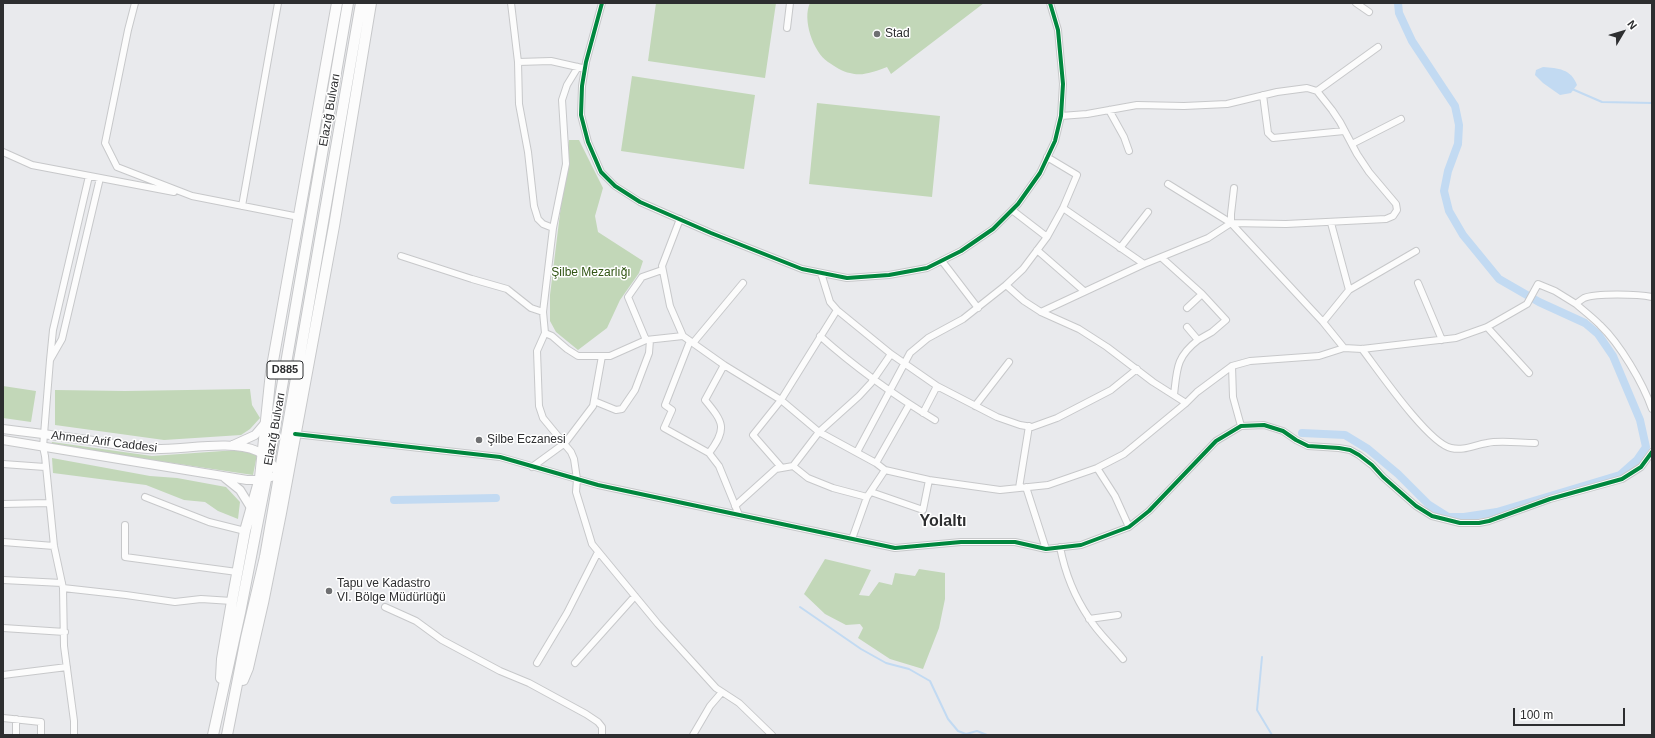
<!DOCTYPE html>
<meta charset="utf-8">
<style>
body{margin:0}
#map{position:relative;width:1655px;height:738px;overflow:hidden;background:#e9eaed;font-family:Helvetica,sans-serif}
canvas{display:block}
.frame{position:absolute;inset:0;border:4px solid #2d2e30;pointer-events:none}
.north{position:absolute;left:1603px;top:12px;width:40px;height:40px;-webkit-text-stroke:3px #fff;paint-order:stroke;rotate:52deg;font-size:11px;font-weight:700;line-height:16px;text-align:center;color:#2d2e30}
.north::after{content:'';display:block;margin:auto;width:14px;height:18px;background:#2d2e30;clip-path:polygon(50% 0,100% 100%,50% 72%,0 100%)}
.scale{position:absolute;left:1513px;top:708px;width:112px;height:18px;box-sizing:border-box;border:2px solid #2d2e30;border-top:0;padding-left:5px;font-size:12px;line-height:14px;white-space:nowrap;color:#2d2e30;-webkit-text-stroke:3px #fff;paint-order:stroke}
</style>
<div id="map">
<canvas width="1655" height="738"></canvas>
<div class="frame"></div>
<div class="north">N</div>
<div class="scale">100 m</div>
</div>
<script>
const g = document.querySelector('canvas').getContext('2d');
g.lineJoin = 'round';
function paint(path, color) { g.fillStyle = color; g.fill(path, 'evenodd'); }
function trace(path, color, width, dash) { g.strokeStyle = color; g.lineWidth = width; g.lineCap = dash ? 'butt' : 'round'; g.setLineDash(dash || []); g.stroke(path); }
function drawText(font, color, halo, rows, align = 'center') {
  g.font = font + ' Helvetica,sans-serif'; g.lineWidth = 3; g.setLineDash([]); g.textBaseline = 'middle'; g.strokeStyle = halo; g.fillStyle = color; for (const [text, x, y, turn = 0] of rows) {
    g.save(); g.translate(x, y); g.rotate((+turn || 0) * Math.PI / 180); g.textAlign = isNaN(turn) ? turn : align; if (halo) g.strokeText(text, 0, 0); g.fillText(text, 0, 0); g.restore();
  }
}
const green = new Path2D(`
 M656 3H776L765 78 648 61Z
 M810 3H984L891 74 887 67C876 71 862 77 850 73 843 72 834 66 828 62 813 52 802 19 810 3Z
 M632 76 755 95 744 169 621 151Z
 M817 103 940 116 932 197 809 184Z
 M569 140H579L603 188 595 216 598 232 643 261 639 273 620 300 607 328 578 350 556 332 550 321V295Z
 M3 386 36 391 31 422 3 418Z
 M250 389 252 405 260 418 250 429 241 435 164 440 55 425V390L125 391Z
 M52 442 152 456 237 450H244L257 455 253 475 51 445Z
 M52 458 150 476 177 478 226 487 240 502 238 519 218 511 205 502 184 500 146 485 53 473Z
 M825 559 871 570 859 595 869 596 879 582 892 585 895 573 915 576 919 569 945 573V599L939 628 923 669 890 659 858 638 863 628 860 624 846 625 825 614 804 594Z`);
const water = new Path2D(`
 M1543 67C1558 68 1571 69 1577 85L1571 93 1560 95 1543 83 1535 75 1536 70Z`);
const stream = new Path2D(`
 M1572 89 1602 102 1652 103
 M800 607 861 649 886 663 909 669 930 681 948 719 958 731 966 734 977 731 987 735
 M1262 657 1257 710 1272 735`);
const canal = new Path2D(`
 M1302 433 1345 435 1368 449 1398 474 1429 505 1448 517H1464L1497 512 1620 475 1637 460 1646 447 1640 420 1613 356 1598 334 1585 323 1539 302 1499 279 1463 235 1449 211 1444 191 1448 171 1458 144 1459 125 1455 106 1412 41 1399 13 1398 3
 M394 500 496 498`);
const minor = new Path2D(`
 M135 3 128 30 105 143 117 167 192 196 299 217
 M511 3 518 62 519 104 528 152 534 206 538 219 543 224 553 228
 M602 3 586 62 582 86 581 115 588 142 601 172 615 186 640 202 711 233 802 269 847 278 889 275 927 268 961 251 993 229 1018 204 1040 173 1055 141 1061 116 1063 84 1058 30 1050 3
 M1356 3 1369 12
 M787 28 790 3
 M518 62 551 61 582 68
 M1317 91 1378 47
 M1263 95 1268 133 1273 138 1344 131
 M1109 110 1124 137 1129 151
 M1352 144 1401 119
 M3 152 32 165 174 192
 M89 176 53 330 50 360 62 339 100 178
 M1168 184 1231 223 1323 322 1344 348
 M242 206 278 3
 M1063 208 1144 264
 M1012 210 1047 237
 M680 219 662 266 670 306 683 336 724 365 781 400 819 432 876 463 885 470 929 480 1000 490 1048 485 1097 468 1124 454 1186 403 1197 392 1232 366 1250 361 1319 356 1344 348 1362 349 1456 338 1487 327 1527 304 1538 284 1555 291 1576 304C1578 302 1581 300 1584 298 1596 293 1638 294 1652 297
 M1231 223V214L1234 188
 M1120 248 1148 212
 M1037 250 1084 291
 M401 256 472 279 507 289 531 308 543 312
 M1162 258 1202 294 1226 320 1212 332 1198 340 1187 327
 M942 261 978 308
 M821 273 830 302 837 310 891 354 937 386 997 417 1020 425 1032 427 1057 418 1111 390 1137 369
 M1418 283 1442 340
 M1006 285 1024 301 1041 312 1079 329 1107 347 1153 382 1186 403
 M1349 290 1416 251
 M1576 304C1584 311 1592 317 1600 325 1620 344 1643 383 1652 409
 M1187 308 1202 294
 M1041 312 1144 264 1208 238 1231 223 1286 224 1386 219 1393 216 1397 210 1396 204 1369 172 1357 154 1340 122 1332 110 1317 91 1307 88 1277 92 1227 104 1184 106 1137 105 1087 114 1061 116
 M1323 322 1349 290 1331 223
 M1487 327 1529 373
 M545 333 543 312 553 228 566 164 562 100 567 85 578 67
 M683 336 646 340 610 356H578L567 349 552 336 545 333 537 351 539 406 543 418 571 452 574 459 577 479 576 492 592 544 658 624 716 688 739 703 772 735
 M820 336C857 369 892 394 935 420
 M646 340 628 297 642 277 662 270
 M690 341 665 405 672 410 664 428 709 453 719 466 739 515
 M693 343 743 283
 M1362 349C1378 370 1428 443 1451 448 1464 451 1474 445 1487 443 1500 440 1521 443 1535 443
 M50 360 43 447 45 456 54 546 63 588 64 646 74 721V735
 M1232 366 1233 397 1241 426
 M1174 395C1177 369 1176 357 1198 340
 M594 401 616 410 622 409 635 390 649 353 650 340
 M975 406 1009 362
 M923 413 937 386
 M295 434 500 457 598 485 895 548 961 542H1015L1046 549 1081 545 1129 527 1149 511 1216 441 1241 426 1264 425 1283 431 1296 440 1308 446 1339 448 1350 450 1359 455 1372 465 1383 477 1416 506 1432 516 1460 523H1479L1489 521 1550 499 1622 479 1641 467 1652 452
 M857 452 910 353 928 338 963 319 1006 285 1023 269 1047 237 1063 208 1077 175 1047 157
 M709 453C728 428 723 422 705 400L724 365
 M876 463 909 405
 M3 464 45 467
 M793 466 819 432 859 396 871 383 891 354
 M532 467 565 443 593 406 602 356
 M781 467 753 435 781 400 837 310
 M1097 468 1115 496 1129 527
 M1026 487 1046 549
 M1019 488 1029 426
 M871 492 923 510 929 480
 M145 497 209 522 245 531
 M3 504 49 503
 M735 506 776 469 793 466 808 478 833 488 867 497
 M125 525V557L237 572
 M852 539 867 497 885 470
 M3 542 54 546
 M1060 547C1065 573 1074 596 1089 618 1098 633 1112 645 1123 659
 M3 580 62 583
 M63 588 126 595 175 602 201 599 232 601
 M385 607 416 621 442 640 500 671 529 683 586 714 598 722 602 727V735
 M1089 619 1118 615
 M3 628 65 632
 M537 663 567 613 598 552
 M575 663 635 596
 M3 675 67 667
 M3 718 41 722V735
 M16 735V719
 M693 735 710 706 722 692`);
const tertiary = new Path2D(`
 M3 429C35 433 67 437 100 442 115 444 132 448 148 449 179 451 230 439 257 451 267 455 274 466 279 475L260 480H247L3 440
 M233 445 255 435 266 422
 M225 478 240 490 253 511`);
const trunk = new Path2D(`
 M221 678 222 659 232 601 245 531 260 478 271 372 337 3
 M243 680 248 668 263 603 281 513 334 226 371 3
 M213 735 240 613 267 474 348 3
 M227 735 246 638 265 557 361 3`);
const cycleway = new Path2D(`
 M602 3 586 62 582 86 581 115 588 142 601 172 615 186 640 202 711 233 802 269 847 278 889 275 927 268 961 251 993 229 1018 204 1040 173 1055 141 1061 116 1063 84 1058 30 1050 3
 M295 434 500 457 598 485 895 548 961 542H1015L1046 549 1081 545 1129 527 1149 511 1216 441 1241 426 1264 425 1283 431 1296 440 1308 446 1339 448 1350 450 1359 455 1372 465 1383 477 1416 506 1432 516 1460 523H1479L1489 521 1550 499 1622 479 1641 467 1652 452`);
const markers = [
 [877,34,4,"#6f7072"],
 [479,440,4,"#6f7072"],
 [329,591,4,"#6f7072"]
];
const shields = [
 [285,370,36]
];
const shieldNames = [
 ["D885",285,370]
];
const poiNames = [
 ["Stad",885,34],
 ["Şilbe Eczanesi",487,440],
 ["Tapu ve Kadastro",337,584],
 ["VI. Bölge Müdürlüğü",337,598]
];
const streetNames = [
 ["Elazığ Bulvarı",330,110,-80],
 ["Elazığ Bulvarı",275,429,-80],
 ["Ahmed Arif Caddesi",104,442,7]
];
const parkNames = [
 ["Şilbe Mezarlığı",591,273]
];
const districtNames = [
 ["Yolaltı",943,522]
];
paint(green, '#c2d7b8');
paint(water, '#c2daf2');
trace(stream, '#c2daf2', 2);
trace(canal, '#c2daf2', 8);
trace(minor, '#c7c8ca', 8);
trace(tertiary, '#c7c8ca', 10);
trace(trunk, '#c7c8ca', 12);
trace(minor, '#fcfcfc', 6);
trace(tertiary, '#fcfcfc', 8);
trace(trunk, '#fcfcfc', 10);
trace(cycleway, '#00873e', 4);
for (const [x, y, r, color] of markers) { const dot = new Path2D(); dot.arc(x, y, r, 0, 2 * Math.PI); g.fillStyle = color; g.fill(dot); trace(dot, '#fff', 1.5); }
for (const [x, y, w] of shields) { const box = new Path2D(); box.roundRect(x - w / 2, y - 9, w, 18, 3); g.fillStyle = '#fff'; g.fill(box); trace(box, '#2d2e30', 1); }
drawText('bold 11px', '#2d2e30', null, shieldNames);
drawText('12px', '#2d2e30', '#fff', poiNames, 'left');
drawText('12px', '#2d2e30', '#fff', streetNames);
drawText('12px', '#305413', '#fff', parkNames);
drawText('bold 16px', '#2d2e30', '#fff', districtNames);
</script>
